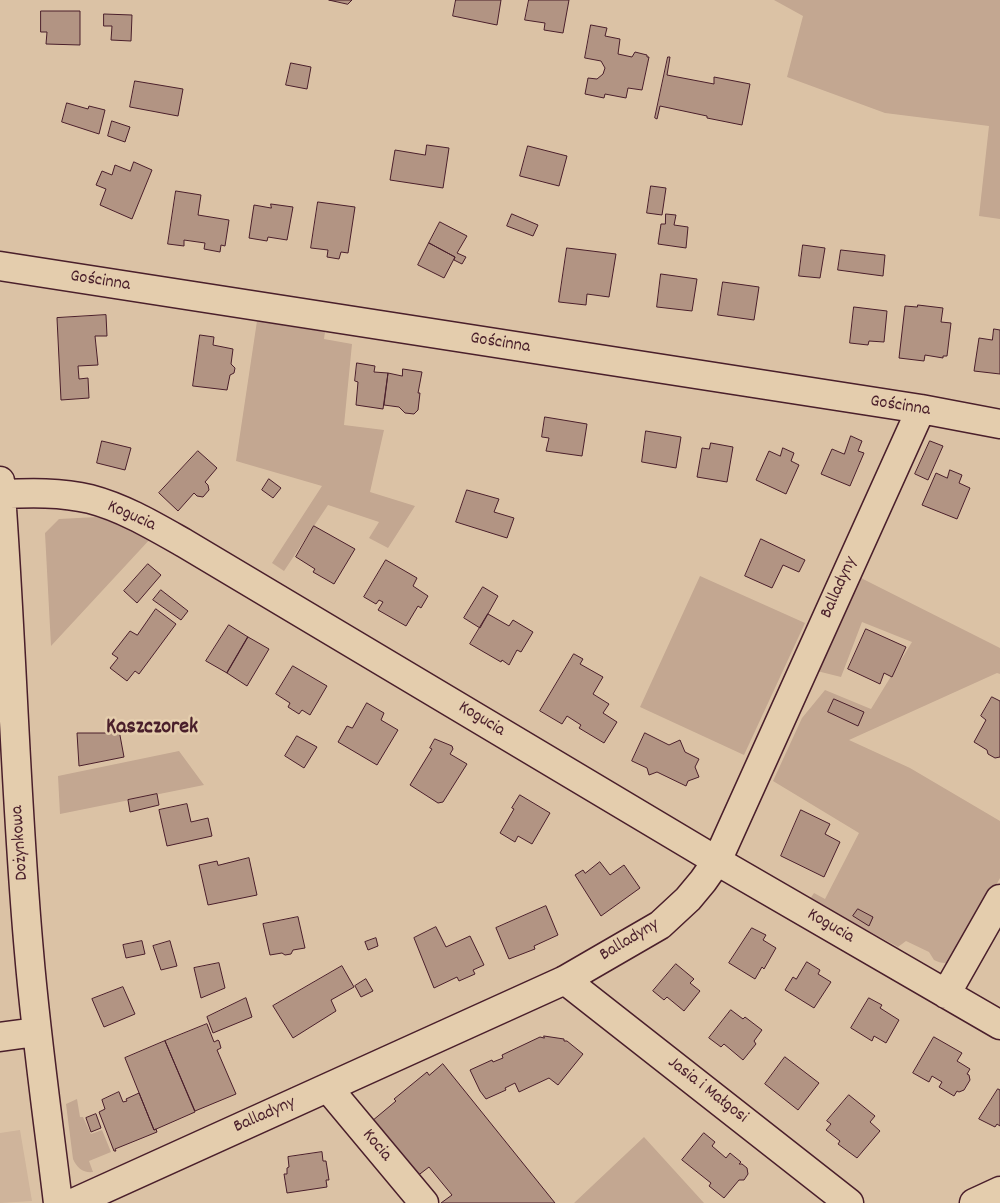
<!DOCTYPE html>
<meta charset="utf-8">
<style>
body{margin:0}
canvas{display:block;background:#dbc2a5}
</style>
<canvas width="1000" height="1203"></canvas>
<script>
const g = document.querySelector('canvas').getContext('2d');
g.lineJoin = 'round';
function paint(path, color) { g.fillStyle = color; g.fill(path, 'evenodd'); }
function trace(path, color, width, dash) { g.strokeStyle = color; g.lineWidth = width; g.lineCap = dash ? 'butt' : 'round'; g.setLineDash(dash || []); g.stroke(path); }
function drawText(font, color, halo, rows, align = 'center') {
  g.font = font + ' Dekko,sans-serif'; g.lineWidth = 5; g.setLineDash([]); g.textBaseline = 'middle'; g.strokeStyle = halo; g.fillStyle = color; for (const [text, x, y, turn = 0] of rows) {
    g.save(); g.translate(x, y); g.rotate((+turn || 0) * Math.PI / 180); g.textAlign = isNaN(turn) ? turn : align; if (halo) g.strokeText(text, 0, 0); g.fillText(text, 0, 0); g.restore();
  }
}
const built = new Path2D(`
 M20 1130 32 1201 0 1203V1133Z`);
const green = new Path2D(`
 M774 0H1000V219L979 216 989 126 885 113 787 77 803 16Z
 M257 321 325 332 324 339 352 344 344 425 384 430 370 492 415 506 388 548 369 538 379 522 328 505 284 571 272 563 322 486 236 461Z
 M97 517 152 537 51 646 45 533 59 519Z
 M700 576 805 623 744 755 640 707Z
 M859 577 1000 648V674L997 673 849 740 910 768 1000 821V878L955 960C947 964 942 964 934 960L929 952 906 941 898 947 810 899 814 893 825 899 859 833 773 781 802 718 825 690 871 709 912 642 862 622 841 677 817 671Z
 M179 751 204 785 60 814 58 776Z
 M77 1099 80 1117H83L91 1134 102 1130 111 1152 89 1161 93 1172C83 1173 77 1168 73 1159L66 1104Z
 M644 1137 704 1203H574Z`);
const building = new Path2D(`
 M329 0H352L348 4Z
 M456 0H501L497 25 453 16Z
 M529 0H569L563 33 544 30 545 23 525 20Z
 M41 11H80V45L46 44 47 32H41Z
 M104 14 132 15 131 41 111 40 112 26H104Z
 M591 25 607 28 605 36 620 39 618 54 632 57 635 52 647 55V57H649L642 90 628 88 626 98 605 94 604 98 585 94 588 78 597 79 603 74 605 68 601 61 585 58Z
 M668 57H670L667 75 714 84V77L750 84 742 125 707 118V116L660 106 657 119 655 118Z
 M291 63 311 67 307 89 286 85Z
 M135 81 183 89 178 116 130 107Z
 M67 103 88 109 89 106 105 110 99 134 62 122Z
 M112 121 130 127 125 142 108 136Z
 M427 145 449 148 443 188 390 180 395 150 425 155Z
 M528 146 567 156 559 186 520 176Z
 M134 162 152 170 132 219 100 205 106 189 96 185 102 171 112 175 115 165 130 171Z
 M651 186 666 188 662 215 647 213Z
 M176 191 201 195 198 215 229 220 225 246 221 245 220 252 204 249 205 243 184 240V246L168 244Z
 M318 202 355 207 348 253 341 252 339 259 327 257 328 250 311 248Z
 M271 204 293 207 287 240 268 237 267 241 249 238 254 205 271 208Z
 M512 214 538 225 533 236 507 226Z
 M666 214 676 215 674 225 688 227 686 248 658 244 661 224H665Z
 M440 222 467 236 457 253 466 257 462 264 454 260 455 257 429 243Z
 M429 243 455 257 444 278 418 265Z
 M803 245 825 248 820 278 799 276Z
 M567 248 616 254 609 297 587 294 586 305 559 302Z
 M841 250 885 255 883 276 838 270Z
 M661 274 697 279 692 311 657 307Z
 M723 282 759 287 754 320 718 315Z
 M918 305 943 308 941 322 951 323 947 356H943V358L925 355 924 361 899 358 905 306 917 307Z
 M854 307 887 311 884 342 869 341 868 345 850 343Z
 M106 315 107 336H95L98 365 78 366 79 379 88 378 89 398 61 400 57 318Z
 M994 329 1000 330V374L974 371 979 338 992 340Z
 M200 335 214 337 213 345 233 349 231 364 235 368 234 373 230 375 227 390 193 386Z
 M357 363 375 366 374 372 388 373 383 409 356 405 358 382 355 381Z
 M403 369 422 372 418 393H420L418 410 414 414 405 413 399 407 384 405 388 373 402 376Z
 M545 417 587 424 582 456 546 451 549 438 542 437Z
 M646 431 681 437 676 468 642 462Z
 M851 436 862 441 858 451 864 453 850 486 821 474 832 449 844 454Z
 M102 441 131 448 125 470 97 463Z
 M930 441 943 446 928 480 915 474Z
 M711 443 733 447 727 482 697 477 702 448 709 449Z
 M783 448 794 453 791 461 799 465 786 494 756 480 769 451 780 456Z
 M198 451 217 468 205 482 208 485 209 490 203 497 197 496 194 493 178 511 159 493Z
 M950 470 962 475 959 483 970 488 957 519 922 505 936 473 947 478Z
 M269 479 281 488 273 498 262 490Z
 M467 490 499 499 494 512 514 518 507 538 456 522Z
 M314 526 355 549 334 584 313 572 315 569 296 557Z
 M761 539 805 560 799 572 783 565 772 588 745 576Z
 M386 560 417 578 413 586 428 596 421 608 418 606 406 626 378 610 383 602 379 600 376 604 364 597Z
 M148 564 161 575 137 603 124 591Z
 M483 587 498 596 480 628 464 618Z
 M161 590 188 611 181 620 153 600Z
 M156 609 176 624 139 674 135 671 127 681 110 668 118 658 112 654 130 631 137 635Z
 M488 614 509 626 513 620 533 632 521 652 517 650 509 665 502 660 501 662 470 644Z
 M229 625 248 637 227 673 206 661Z
 M866 629 906 647 892 677 884 673 880 684 848 669Z
 M248 637 269 649 247 686 227 673Z
 M574 654 583 659 580 664 603 677 593 694 609 704 603 713 617 722 604 743 579 728 581 725 567 716 562 724 540 711Z
 M293 666 327 686 310 715 302 710 299 714 288 707 290 703 276 694Z
 M992 697 1000 701V757L995 758 988 754 987 750 974 742 986 720 981 716Z
 M834 699 864 712 858 726 828 712Z
 M367 703 384 713 381 720 398 730 377 765 338 742 347 726 352 728Z
 M119 730 124 757 79 766 77 733H105Z
 M645 733 669 745 680 740 685 752 699 759 695 767 699 777 688 781 686 786 657 772 649 775 647 768 632 761Z
 M297 736 317 747 304 768 285 756Z
 M435 739 452 746 453 749 450 754 467 764 443 802 438 803 410 785 432 749 430 748Z
 M157 794 159 805 130 812 128 800Z
 M520 795 550 813 532 844 518 836 515 842 500 833 514 809 512 808Z
 M187 804 191 822 208 818 212 836 167 846 159 810Z
 M801 810 830 824 825 834 840 842 824 877 781 856Z
 M249 858 257 895 208 905 199 865 217 861 218 865Z
 M600 862 610 875 624 865 640 888 601 916 575 875 583 870 585 873Z
 M546 906 558 935 534 946 535 949 509 959 496 928Z
 M858 909 873 917 869 926 853 916Z
 M298 917 305 948 293 950 291 954 285 955 282 953 270 955 263 924Z
 M436 927 446 947 470 936 484 965 473 970 475 974 459 981 457 977 434 988 414 938Z
 M752 928 766 935 763 940 776 948 764 969 762 967 755 979 729 963Z
 M376 938 378 946 368 950 365 942Z
 M142 941 145 954 126 958 123 945Z
 M170 941 177 966 161 970 153 946Z
 M807 962 820 970 818 974 831 982 814 1008 785 990 793 977 796 979Z
 M219 963 225 988 201 998 194 968Z
 M676 964 694 979 690 983 700 991 684 1011 667 997 664 1000 653 991Z
 M342 966 354 987 331 1000 336 1011 293 1038 273 1006Z
 M366 979 373 991 361 997 355 986Z
 M123 987 135 1014 104 1027 92 999Z
 M246 998 252 1017 213 1033 207 1017Z
 M869 998 882 1005 880 1008 899 1020 886 1043 874 1036 872 1041 851 1028Z
 M731 1010 743 1019 745 1017 762 1030 754 1041 756 1044 743 1060 724 1044 721 1047 709 1038Z
 M207 1024 214 1042 218 1040 219 1041 221 1048 217 1050 236 1094 195 1111 165 1041Z
 M544 1036 564 1039V1041H567L583 1054 558 1085 549 1078 519 1092 515 1083 505 1088 506 1090 486 1099 480 1091 470 1070 492 1060 493 1062 503 1058 502 1055 540 1037 544 1038Z
 M934 1037 962 1053 957 1061 970 1069 967 1074 969 1075 970 1080 964 1090 959 1092 957 1091 954 1096 939 1087 942 1082 932 1076 929 1082 913 1073Z
 M165 1041 195 1112 154 1130 125 1058Z
 M785 1057 819 1083 798 1110 765 1084Z
 M443 1064 555 1203H441L452 1195 429 1167 416 1177 372 1121 396 1101 394 1099 427 1072 429 1075Z
 M998 1089 1000 1090V1126L997 1124 995 1127 979 1119Z
 M119 1092 123 1102 127 1101 126 1099 139 1093 154 1130 156 1129 157 1132 115 1149 116 1151H114L99 1112 105 1109 102 1100Z
 M849 1095 875 1116 870 1122 880 1131 857 1158 838 1144 840 1141 826 1130 831 1124 827 1121Z
 M96 1114 101 1128 91 1132 86 1118Z
 M704 1133 715 1142 712 1146 726 1158 730 1153 741 1162 739 1164H742L747 1168 748 1174 744 1180H739L724 1198 709 1186 711 1183 682 1160Z
 M322 1152 323 1161H326L329 1180H326L327 1187 287 1193 284 1174H287V1168L289 1167 288 1157Z`);
const minor = new Path2D(`
 M0 266 921 409 1000 424
 M0 481C12 638 15 795 29 952 36 1036 48 1119 58 1203
 M1 494C30 493 61 492 90 499 124 508 154 526 184 543L717 861 1000 1025
 M565 980 849 1203
 M946 994 1000 899
 M0 1037 36 1032
 M328 1088 424 1203
 M73 1203 565 980 660 925 688 899 703 881 717 861 921 409
 M974 1203 1000 1191`);
const streetNames = [
 ["Gościnna",100,282,9],
 ["Gościnna",500,344,9],
 ["Gościnna",900,407,9],
 ["Kogucia",131,517,24],
 ["Balladyny",840,588,-66],
 ["Kogucia",481,720,31],
 ["Dożynkowa",21,843,-94],
 ["Kogucia",830,927,30],
 ["Balladyny",630,941,-31],
 ["Jasia i Małgosi",707,1091,38],
 ["Balladyny",265,1116,-24],
 ["Kocia",376,1146,50]
];
const districtNames = [
 ["Kaszczorek",152,729]
];
paint(built, '#cfb49b');
paint(green, '#c3a791');
paint(building, '#b29483');
trace(building, '#4a1f2b', 1);
trace(minor, '#4a1f2b', 31);
trace(minor, '#e4cdad', 28);
drawText('18px', '#4a1f2b', '#e4cdad', streetNames);
drawText('bold 22px', '#4a1f2b', '#e4cdad', districtNames);
</script>
